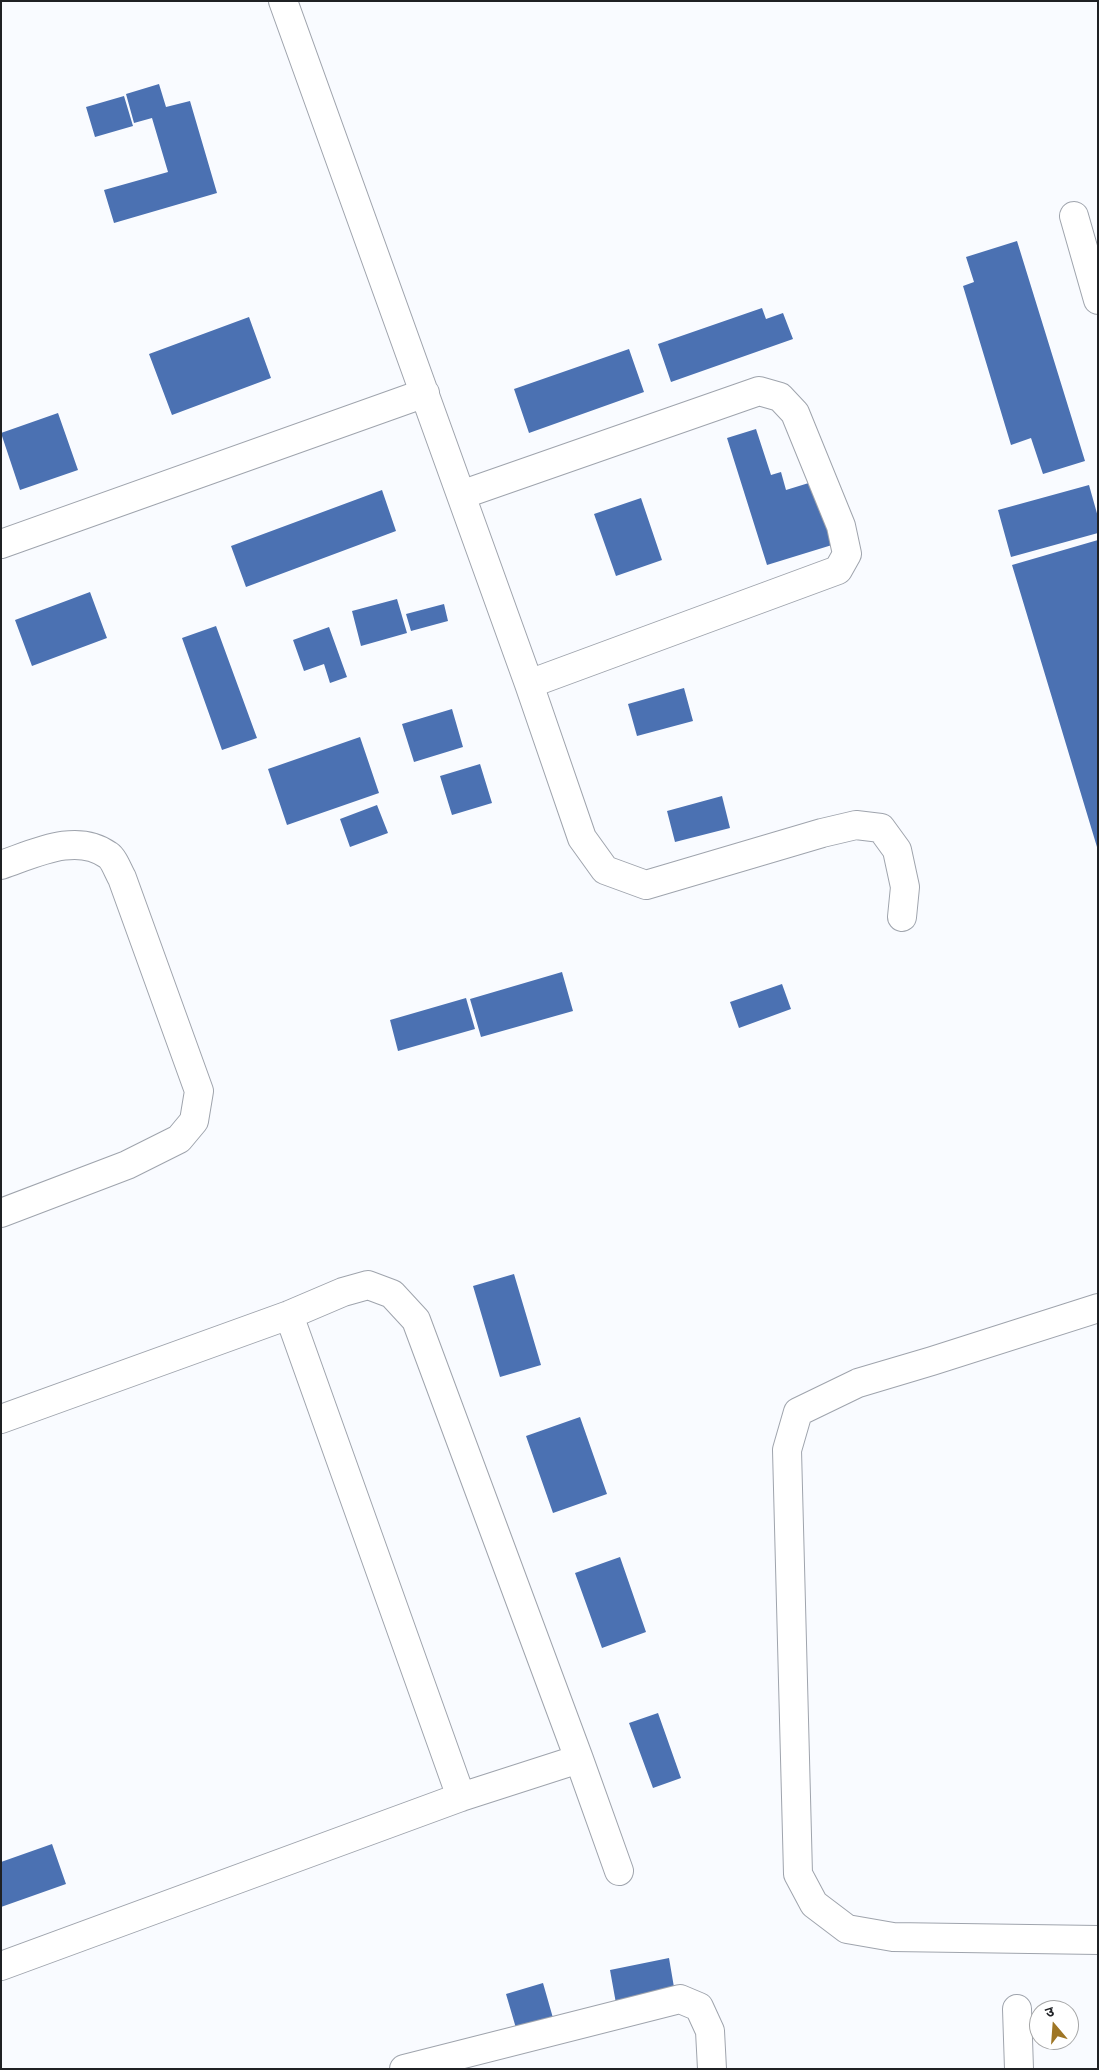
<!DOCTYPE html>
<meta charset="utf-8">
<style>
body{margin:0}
#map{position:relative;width:1099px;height:2070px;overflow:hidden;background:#f9fbff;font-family:"Crimson Pro","Noto Sans Devanagari",serif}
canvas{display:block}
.frame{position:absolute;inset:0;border:2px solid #1f2124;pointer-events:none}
.north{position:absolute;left:1029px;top:2000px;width:50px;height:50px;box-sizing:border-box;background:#fff;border:1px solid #a5a6a7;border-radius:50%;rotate:342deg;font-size:14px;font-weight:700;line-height:20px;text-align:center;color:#1f2124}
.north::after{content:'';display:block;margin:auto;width:18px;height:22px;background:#9f7625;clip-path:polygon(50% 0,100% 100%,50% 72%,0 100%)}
</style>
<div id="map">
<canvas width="1099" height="2070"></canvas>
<div class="frame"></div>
<div class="north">उ</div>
</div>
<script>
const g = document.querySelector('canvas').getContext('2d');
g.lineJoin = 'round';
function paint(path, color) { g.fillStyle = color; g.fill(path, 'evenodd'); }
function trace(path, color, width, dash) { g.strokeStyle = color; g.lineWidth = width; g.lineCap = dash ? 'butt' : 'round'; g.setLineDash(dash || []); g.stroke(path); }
const building = new Path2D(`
 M159 84 166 107 190 101 217 193 114 223 104 190 168 172 152 118 134 123 126 94Z
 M124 96 133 126 95 137 86 107Z
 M1017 241 1085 461 1043 474 1031 438 1011 445 963 286 974 282 966 257Z
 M762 308 766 319 783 313 793 339 671 382 658 344Z
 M249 317 271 378 172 415 149 354Z
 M629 349 644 392 529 433 514 389Z
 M58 413 78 470 20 490 1 433Z
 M756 429 771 475 781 472 786 490 812 482 832 545 767 565 727 438Z
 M1089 485 1098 517V533L1011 557 998 510Z
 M382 490 396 531 246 587 231 546Z
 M641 498 662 560 616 576 594 514Z
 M1098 540V847H1097L1012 565Z
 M90 592 107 638 32 666 15 620Z
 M397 599 407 633 361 646 352 611Z
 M444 604 448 621 411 631 406 614Z
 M216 626 257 738 222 750 182 638Z
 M329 627 347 677 330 683 324 664 304 671 293 640Z
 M684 688 693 721 637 736 628 704Z
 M452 709 463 747 414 762 402 724Z
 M360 737 379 793 287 825 268 769Z
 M480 764 492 803 452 815 440 776Z
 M722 796 730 828 675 842 667 811Z
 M377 805 388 833 350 847 340 819Z
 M562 972 573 1011 481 1037 470 999Z
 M782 984 791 1009 739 1028 730 1002Z
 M466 998 475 1029 398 1051 390 1020Z
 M514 1274 541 1365 500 1377 473 1286Z
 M580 1417 607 1494 553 1513 526 1436Z
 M620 1557 646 1632 602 1648 575 1573Z
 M658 1713 681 1778 653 1788 629 1723Z
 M52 1844 66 1884 1 1907V1862Z
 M669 1958 676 1999 617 2009 610 1970Z
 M543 1983 555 2025 518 2035 506 1994Z`);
const minor = new Path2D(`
 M283 1 529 684 582 838 605 870 646 885 822 833 856 825 881 828 897 850 905 887 902 917
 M1074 216 1098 300
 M461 495 759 391 780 397 795 413 841 526 847 554 838 570 529 684
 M1 544 425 393
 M1 865C34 854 76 832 108 855 114 859 118 871 122 878L199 1091 194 1121 179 1139 127 1165 1 1213
 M1098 1308 932 1361 858 1383 798 1412 787 1450 798 1874 814 1904 847 1929 893 1937 1098 1940
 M289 1315 461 1797
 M1 1419 289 1315 343 1292 368 1285 392 1294 416 1320 579 1759 619 1871
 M1 1966 461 1797 579 1759
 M1017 2009 1019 2069
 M404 2069 680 1999 699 2007 710 2031 712 2069`);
paint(building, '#4b71b2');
trace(minor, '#9fa4ad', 30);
trace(minor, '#fff', 28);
</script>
